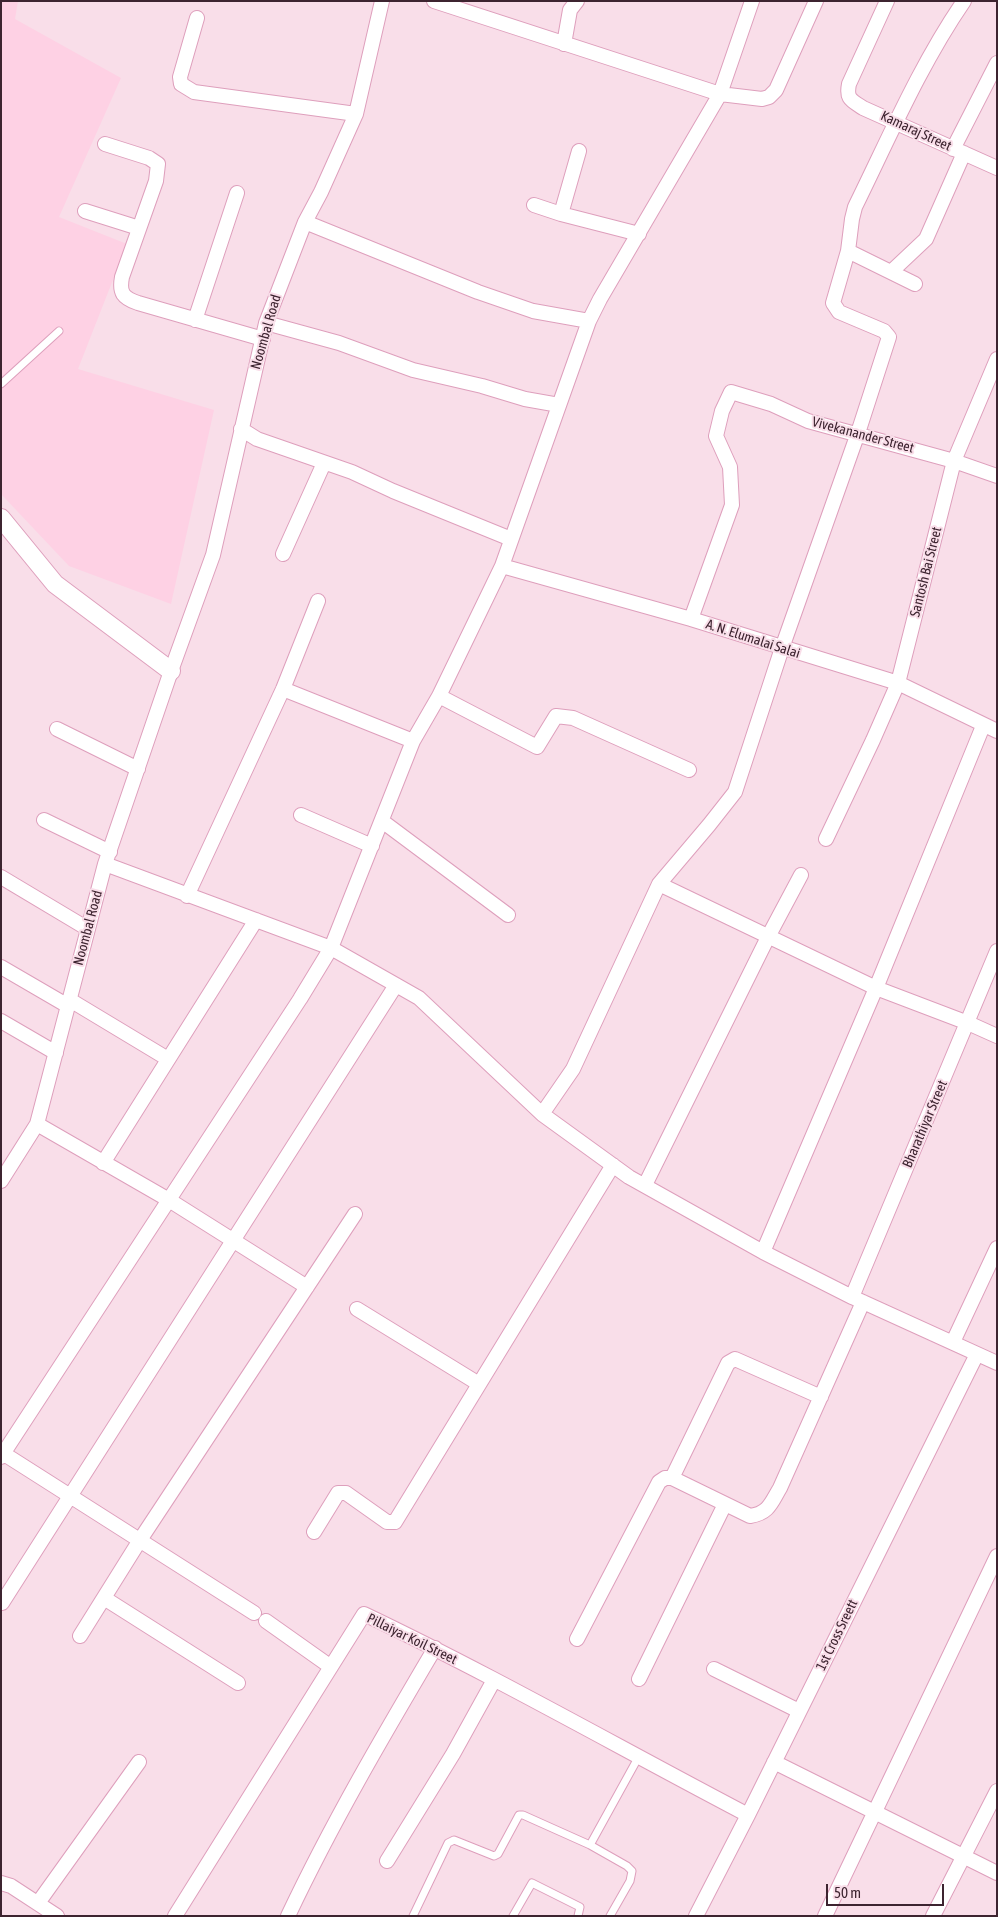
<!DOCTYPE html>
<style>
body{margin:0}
#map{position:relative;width:998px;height:1917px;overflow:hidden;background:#f9dee9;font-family:"Asap Condensed",sans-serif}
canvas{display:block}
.frame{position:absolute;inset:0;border:2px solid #3d2430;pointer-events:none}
.scale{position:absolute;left:826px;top:1884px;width:118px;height:22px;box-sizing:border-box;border:2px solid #3d2430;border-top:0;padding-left:6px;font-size:15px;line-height:18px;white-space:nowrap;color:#3d2430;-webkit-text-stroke:4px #f9dee9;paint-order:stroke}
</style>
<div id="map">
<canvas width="998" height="1917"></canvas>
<div class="frame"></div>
<div class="scale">50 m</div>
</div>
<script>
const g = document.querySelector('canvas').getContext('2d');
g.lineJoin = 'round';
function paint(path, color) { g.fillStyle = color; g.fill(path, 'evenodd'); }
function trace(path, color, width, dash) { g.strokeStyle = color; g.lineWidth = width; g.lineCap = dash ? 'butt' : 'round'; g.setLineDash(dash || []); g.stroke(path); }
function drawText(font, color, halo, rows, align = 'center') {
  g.font = font + ' "Asap Condensed",sans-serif'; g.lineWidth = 4; g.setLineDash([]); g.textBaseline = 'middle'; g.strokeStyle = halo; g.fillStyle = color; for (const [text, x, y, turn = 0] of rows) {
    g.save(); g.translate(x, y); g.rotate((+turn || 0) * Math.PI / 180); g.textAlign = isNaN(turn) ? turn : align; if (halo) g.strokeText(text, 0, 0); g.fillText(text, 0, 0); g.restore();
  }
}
const built = new Path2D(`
 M1 1H18L15 19 121 78 59 217 127 244 78 369 214 410 171 604 69 566 1 494Z`);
const service = new Path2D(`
 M1 384 59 331
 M590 1845 638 1758
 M413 1916 448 1843 454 1840 494 1856 498 1854 519 1815H523L590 1845 627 1866 632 1871 630 1881 610 1916
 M513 1916 532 1883 580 1907 578 1916`);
const minor = new Path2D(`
 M434 1 720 94 762 99 769 97 776 90 816 1
 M887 1 849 84C846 99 851 100 863 108L997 168
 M197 18 180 77 181 84 194 92 356 114
 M564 44 570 10 577 1
 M105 144 149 158 158 164 156 181 122 277C119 293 123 298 138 303L263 339
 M953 149 997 63
 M534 205 561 214 639 234
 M85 211 139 228
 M561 214 579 151
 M305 222 478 292 533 311 589 321
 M848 251 915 284
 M892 271 926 239 964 153
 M195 320 237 193
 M266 323 339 343 413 370 482 386 525 399 559 405
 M241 429 257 439 352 472 393 491 511 539
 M283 554 324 463
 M502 566 691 619 898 683 997 731
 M691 619 732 505 730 467 716 436 722 411 731 392 771 404 808 421 954 461 997 476
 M283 689 413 741
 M439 696 537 747 556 716 573 718 689 770
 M57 729 138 769
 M301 815 372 846
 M44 820 110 852
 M382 821 508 915
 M826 839 873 740 898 683 954 461 997 359
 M105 864 331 948 419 998 542 1114 629 1177 763 1252 852 1297 997 1363
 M1 877 88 929
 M659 884 876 988 968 1023 997 1036
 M187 896 283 689 318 601
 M1 967 68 1006
 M70 1000 168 1059
 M1 1021 56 1053
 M542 1114 573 1069 659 884 709 825 735 792 782 648 858 433 889 337 884 331 839 312 833 303 848 251 852 219 855 207C889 138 920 65 964 1
 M37 1124 169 1200 307 1287
 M103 1163 256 920
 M1 1181 37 1124 105 864 171 671 213 555 266 323 305 222 321 192 356 114 382 1
 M645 1185 768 937 801 875
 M763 1252 876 988 983 726
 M852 1297 997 951
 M357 1309 479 1384
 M953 1342 997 1248
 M1 1452 254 1613
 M1 1457 300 999 331 948 413 741 439 696 502 566 589 321 600 299 720 94 752 1
 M672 1478 728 1363 735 1359 821 1397
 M314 1532 338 1493H346L387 1522H395L613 1165
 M104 1598 238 1683
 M2 1603 396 985
 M266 1621 331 1667
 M80 1636 140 1540 355 1214
 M577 1639 659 1482 665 1478H672L750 1516C769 1513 771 1503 780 1488L863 1302
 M714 1669 799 1711
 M639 1679 725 1504
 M774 1762 997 1873
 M387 1861 453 1754 494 1680
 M1 1883 11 1886 57 1916
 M38 1903 139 1762
 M175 1916 364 1614C494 1676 620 1748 748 1815
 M288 1916C332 1823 383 1736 435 1648
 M696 1916 748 1815 977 1354
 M825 1916 997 1556
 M933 1916 997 1791`);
const tertiary = new Path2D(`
 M1 518 55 584 171 671`);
const streetNames = [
 ["Kamaraj Street",916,131,25],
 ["Noombal Road",266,332,-74],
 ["Vivekanander Street",863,435,15],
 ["Santosh Bai Street",926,572,-76],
 ["A. N. Elumalai Salai",753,639,18],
 ["Noombal Road",88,928,-75],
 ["Bharathiyar Street",925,1124,-67],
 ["1st Cross Sreett",837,1635,-64],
 ["Pillaiyar Koil Street",412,1639,26]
];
paint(built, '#fed1e4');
trace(service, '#de9fbc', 9);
trace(minor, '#de9fbc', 16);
trace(tertiary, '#de9fbc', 20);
trace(service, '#fff', 7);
trace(minor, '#fff', 14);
trace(tertiary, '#fff', 18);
drawText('14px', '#3d2430', '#f9dee9', streetNames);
</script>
